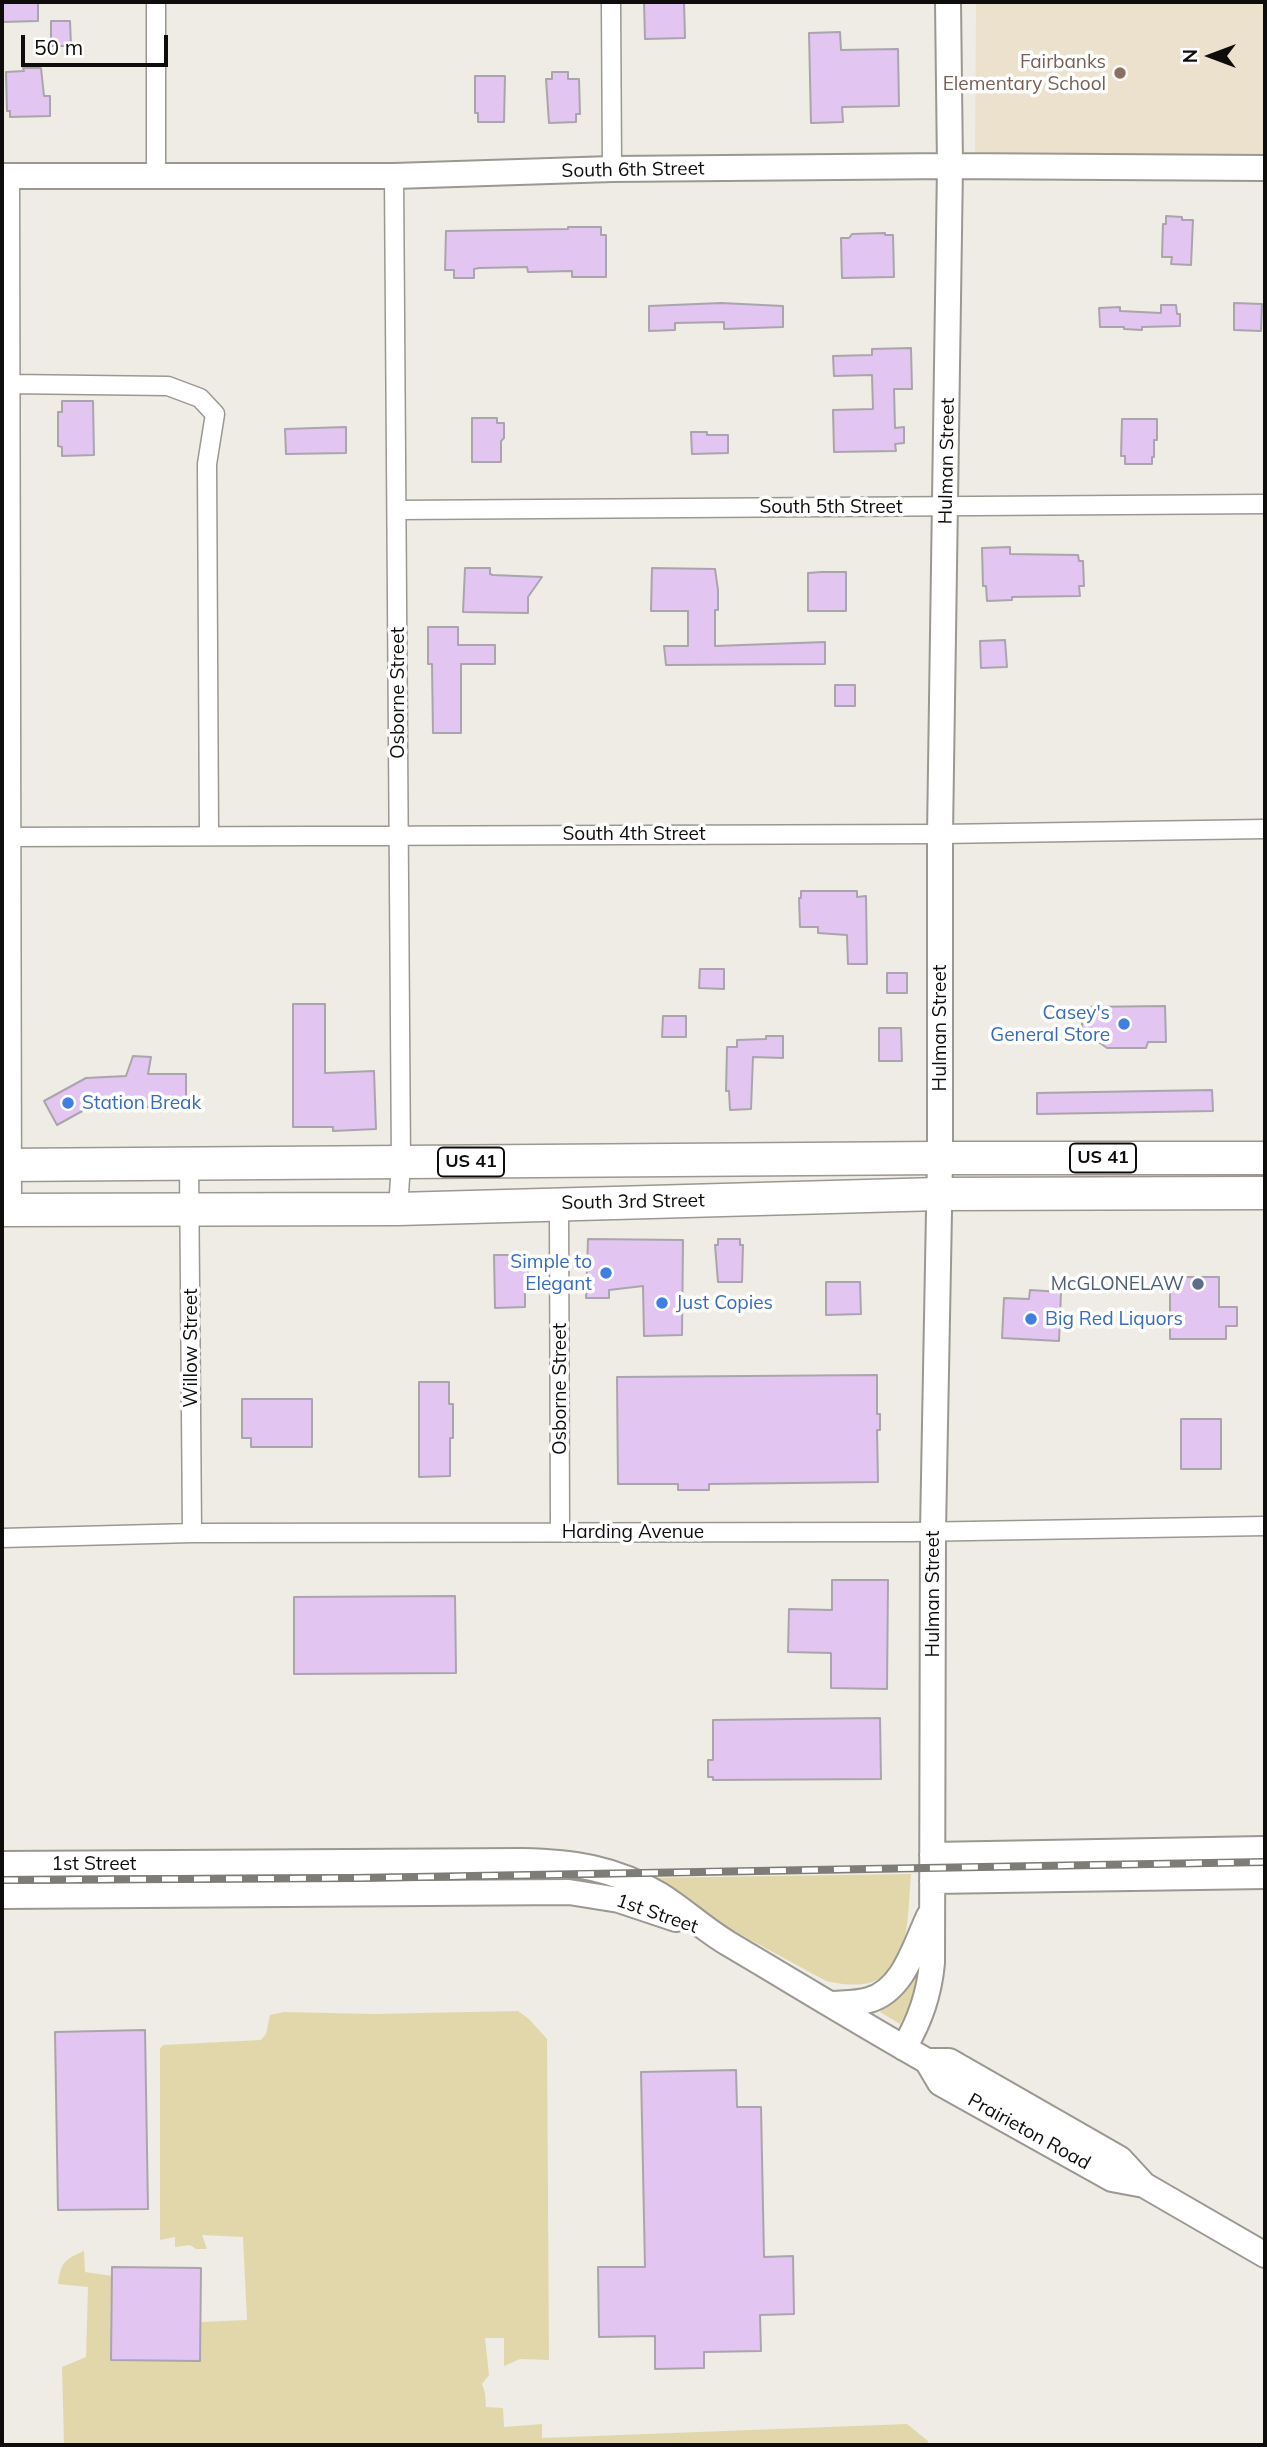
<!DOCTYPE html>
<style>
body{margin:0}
#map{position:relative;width:1267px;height:2447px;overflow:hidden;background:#eeece4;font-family:Mulish,sans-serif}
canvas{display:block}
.frame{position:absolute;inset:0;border:4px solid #0e0d0b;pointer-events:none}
.north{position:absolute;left:1176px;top:21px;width:70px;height:70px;-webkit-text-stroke:5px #fff;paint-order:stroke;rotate:270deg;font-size:19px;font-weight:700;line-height:28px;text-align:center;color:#0e0d0b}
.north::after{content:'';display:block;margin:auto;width:24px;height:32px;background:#0e0d0b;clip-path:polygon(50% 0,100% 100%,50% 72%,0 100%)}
.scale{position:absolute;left:21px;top:35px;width:147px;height:32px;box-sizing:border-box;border:4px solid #0e0d0b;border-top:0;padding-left:9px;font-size:21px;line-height:24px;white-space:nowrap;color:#0e0d0b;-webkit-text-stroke:5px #fff;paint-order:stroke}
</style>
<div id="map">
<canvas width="1267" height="2447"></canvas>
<div class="frame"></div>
<div class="north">N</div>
<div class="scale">50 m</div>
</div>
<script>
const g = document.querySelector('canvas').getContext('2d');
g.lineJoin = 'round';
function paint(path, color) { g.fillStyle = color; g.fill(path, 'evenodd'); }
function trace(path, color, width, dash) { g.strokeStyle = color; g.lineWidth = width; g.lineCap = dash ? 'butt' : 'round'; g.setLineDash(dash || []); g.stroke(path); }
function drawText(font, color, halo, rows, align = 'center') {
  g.font = font + ' Mulish,sans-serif'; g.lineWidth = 7; g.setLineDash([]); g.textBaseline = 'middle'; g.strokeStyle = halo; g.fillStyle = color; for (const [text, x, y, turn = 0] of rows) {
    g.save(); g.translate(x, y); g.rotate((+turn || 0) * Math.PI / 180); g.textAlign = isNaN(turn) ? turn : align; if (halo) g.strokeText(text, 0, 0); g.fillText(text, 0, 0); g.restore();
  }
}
const education = new Path2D(`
 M976 2H1265V156L975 157Z`);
const green = new Path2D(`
 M911 1874C906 1934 912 2001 826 1981L712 1919 650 1878Z
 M920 1957 915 1995 900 2024 880 2012 901 1990Z
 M518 2011 529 2019 547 2039 549 2360 520 2359 504 2366V2338H485L489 2375 482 2384 485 2393 486 2407 503 2408 504 2427 542 2424V2438L907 2424 928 2441V2445H64L62 2367 86 2357 88 2287 58 2284C61 2262 64 2260 84 2251L85 2272 112 2276 200 2361 201 2322 247 2320 243 2237 202 2235 207 2249H196L190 2245 175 2247V2237L160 2240V2049L163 2045 261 2040 266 2034 270 2015 284 2012 373 2014Z`);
const building = new Path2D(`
 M2 2H38V21L2 22Z
 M644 2H684L685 38 645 39Z
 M51 21H70L71 46H51Z
 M840 32 841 50 898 49 899 106 842 107 843 122 811 123 809 33Z
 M23 68H41L44 96H50V116L10 117V111H7L6 72 24 71Z
 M552 72H568V79H579L580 114H576V122L549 123 546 79H552Z
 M475 76H505L504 122H478V113H475Z
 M1166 216 1182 217V220H1193L1191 265 1171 264 1172 257H1162L1163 224H1166Z
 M568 227H601V235H606V277H572V271L528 272 527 267 479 268 474 269V278H454V270H445L446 231 568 229Z
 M885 233V235H893L894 277 842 278 841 238H849L852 234Z
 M721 303 783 306V327L724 329V322L675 323V330L649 331V306Z
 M1234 303 1262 304 1261 331 1234 330Z
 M1161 305H1176L1177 314H1180V326L1142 327V330L1124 329V327H1100L1099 308 1120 307V311L1161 313Z
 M911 348 912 389H894L895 428 904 427V443L895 444 896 451 834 452 833 410 873 409 872 375 834 376 833 356 872 355V349Z
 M62 401H93L94 455 62 456V447L58 446V412H62Z
 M472 418H497V423H504V438L501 441V462H472Z
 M1122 419H1157V440H1154V457H1152V464H1125V456H1121Z
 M346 427V453L286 454 285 429Z
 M691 432H707V435H728V453L692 454Z
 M1010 547V554L1078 555 1079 561H1083L1084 586H1079L1080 596 1012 597V600L987 601 986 586H983L982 548Z
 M465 568H490V574L493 575 542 577 528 597V613L463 612Z
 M652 568 715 569 718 590V610H715V646L825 642V664L666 665 664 646H688V611H651Z
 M821 572H846V611H808V573Z
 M428 627H458V645H495V664H461V733H433L432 664H428Z
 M1005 640 1007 667 981 668 980 641Z
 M835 685H855V706H835Z
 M801 891H857V897L866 896 867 964H848L847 935 818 933V927H800L799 898H801Z
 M700 969H724V989L699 988Z
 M887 973H907V993H887Z
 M293 1004H325V1073L374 1071 376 1129 333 1131V1127H293Z
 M1165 1006 1166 1042H1148L1146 1048H1107L1100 1043H1082V1007Z
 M663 1016H686V1037H662Z
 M879 1028H901L902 1061H879Z
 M766 1036H783V1058L753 1057 751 1109 730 1110 729 1091H726L727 1047H737V1040L766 1039Z
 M133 1056 151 1057 148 1074H186V1106L86 1109 57 1125 44 1101 86 1078 126 1076Z
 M1212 1090 1213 1111 1037 1114V1093Z
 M588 1239 683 1240 682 1335 644 1336 643 1286 609 1290V1298H586Z
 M718 1239H740V1245H743L742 1282H718L715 1245H718Z
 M494 1255H527L529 1286 525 1290V1307L495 1308Z
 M1170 1277H1219V1307H1237V1326H1226V1339H1170Z
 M826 1282H860L861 1314 826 1315Z
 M1030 1290 1061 1292 1059 1341 1002 1338 1004 1298 1029 1299Z
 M877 1375V1414H880V1430H877L878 1482 709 1484V1490H678V1484H618L617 1377Z
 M419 1382H449V1404H453V1438H450V1476L419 1477Z
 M242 1399H312V1447H251V1438H242Z
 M1181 1419H1221V1469H1181Z
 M832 1580H888L887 1689 831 1688V1653L788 1652 789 1609 832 1610Z
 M455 1596 456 1673 294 1674V1597Z
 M880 1718 881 1779 713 1780V1777H708V1760H713V1720Z
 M145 2030 148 2209 58 2210 55 2032Z
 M736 2070 737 2107H761L764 2257 793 2256 794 2314 760 2315 761 2351 704 2352V2368L655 2369V2336L599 2337 598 2267H645L641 2072Z
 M112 2267 201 2268 200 2361 111 2360Z`);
const street = new Path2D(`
 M156 2V176
 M611 2 612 169
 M10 176 12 1210
 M394 176 401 1163 398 1209
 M11 384 168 386 200 398 215 414 207 464 209 836
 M397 510 1265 504
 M2 837 940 834 1265 829
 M189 1163 192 1533
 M559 1204 560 1532
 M2 1538 192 1533 911 1532 1265 1526`);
const secondary = new Path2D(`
 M2 176H394L612 169 950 166 1265 168
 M932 1855 1265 1849
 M2 1864 522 1861C573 1862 615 1868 660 1895 684 1910 705 1930 729 1944 795 1983 860 2023 927 2061H949L1120 2159 1144 2185 1265 2255
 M932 1881 1265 1876
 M2 1896 569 1892 619 1900 676 1919
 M830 2004C843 2003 856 2004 869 2000 904 1990 915 1945 929 1916
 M904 2048C920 2020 929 1995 932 1963L933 1531 940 1158V834L950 166 948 2
 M927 2061 940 2083 1112 2179 1144 2185`);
const highway = new Path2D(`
 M2 1165 940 1158H1265
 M2 1210 398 1209 939 1194 1265 1193`);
const rail = new Path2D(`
 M2 1880 358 1878 1265 1862`);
const markers = [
 [1120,73,7,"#8d6e63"],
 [1124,1024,7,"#3f7fe0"],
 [68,1103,7,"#3f7fe0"],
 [606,1273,7,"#3f7fe0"],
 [1198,1284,7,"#5c6f8a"],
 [662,1303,7,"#3f7fe0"],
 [1031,1319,7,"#3f7fe0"]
];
const shields = [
 [1103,1158,66],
 [471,1162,66]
];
const shieldNames = [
 ["US 41",1103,1158],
 ["US 41",471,1162]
];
const educationNames = [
 ["Fairbanks",1106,62],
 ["Elementary School",1106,84]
];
const streetNames = [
 ["South 6th Street",633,170,-1],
 ["Hulman Street",947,461,-89],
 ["South 5th Street",831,507],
 ["Osborne Street",398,693,-90],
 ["South 4th Street",634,834],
 ["Hulman Street",940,1028,-90],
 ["South 3rd Street",633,1202,-1],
 ["Willow Street",191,1348,-90],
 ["Osborne Street",560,1389,-90],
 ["Harding Avenue",633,1532],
 ["Hulman Street",933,1594,-90],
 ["1st Street",94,1864],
 ["1st Street",657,1914,19],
 ["Prairieton Road",1029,2132,29]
];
const shopNames = [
 ["Casey's",1110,1013,"right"],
 ["General Store",1110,1035,"right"],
 ["Station Break",82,1103],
 ["Simple to",592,1262,"right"],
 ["Elegant",592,1284,"right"],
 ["Just Copies",676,1303],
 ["Big Red Liquors",1045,1319]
];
const serviceNames = [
 ["McGLONELAW",1184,1284]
];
paint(education, '#ebe1cc');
paint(green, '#e2d7ab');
paint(building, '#e3c5f1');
trace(building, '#aaa5ac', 2);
trace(street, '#9a9891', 21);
trace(secondary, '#9a9891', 28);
trace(highway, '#9a9891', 35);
trace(street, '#fff', 18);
trace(secondary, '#fff', 24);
trace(highway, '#fff', 32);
trace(rail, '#7d7c77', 8);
trace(rail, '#fff', 5, [16]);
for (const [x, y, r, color] of markers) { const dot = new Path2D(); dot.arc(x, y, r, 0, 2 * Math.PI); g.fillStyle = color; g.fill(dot); trace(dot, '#fff', 2.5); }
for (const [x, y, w] of shields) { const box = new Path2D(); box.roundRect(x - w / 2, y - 14.5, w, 29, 5); g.fillStyle = '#fff'; g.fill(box); trace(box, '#0e0d0b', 2); }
drawText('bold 18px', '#0e0d0b', null, shieldNames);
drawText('19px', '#785e54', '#fff', educationNames, 'right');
drawText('19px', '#0e0d0b', '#fff', streetNames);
drawText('19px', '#366cbe', '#fff', shopNames, 'left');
drawText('19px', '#4e5e75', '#fff', serviceNames, 'right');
</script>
